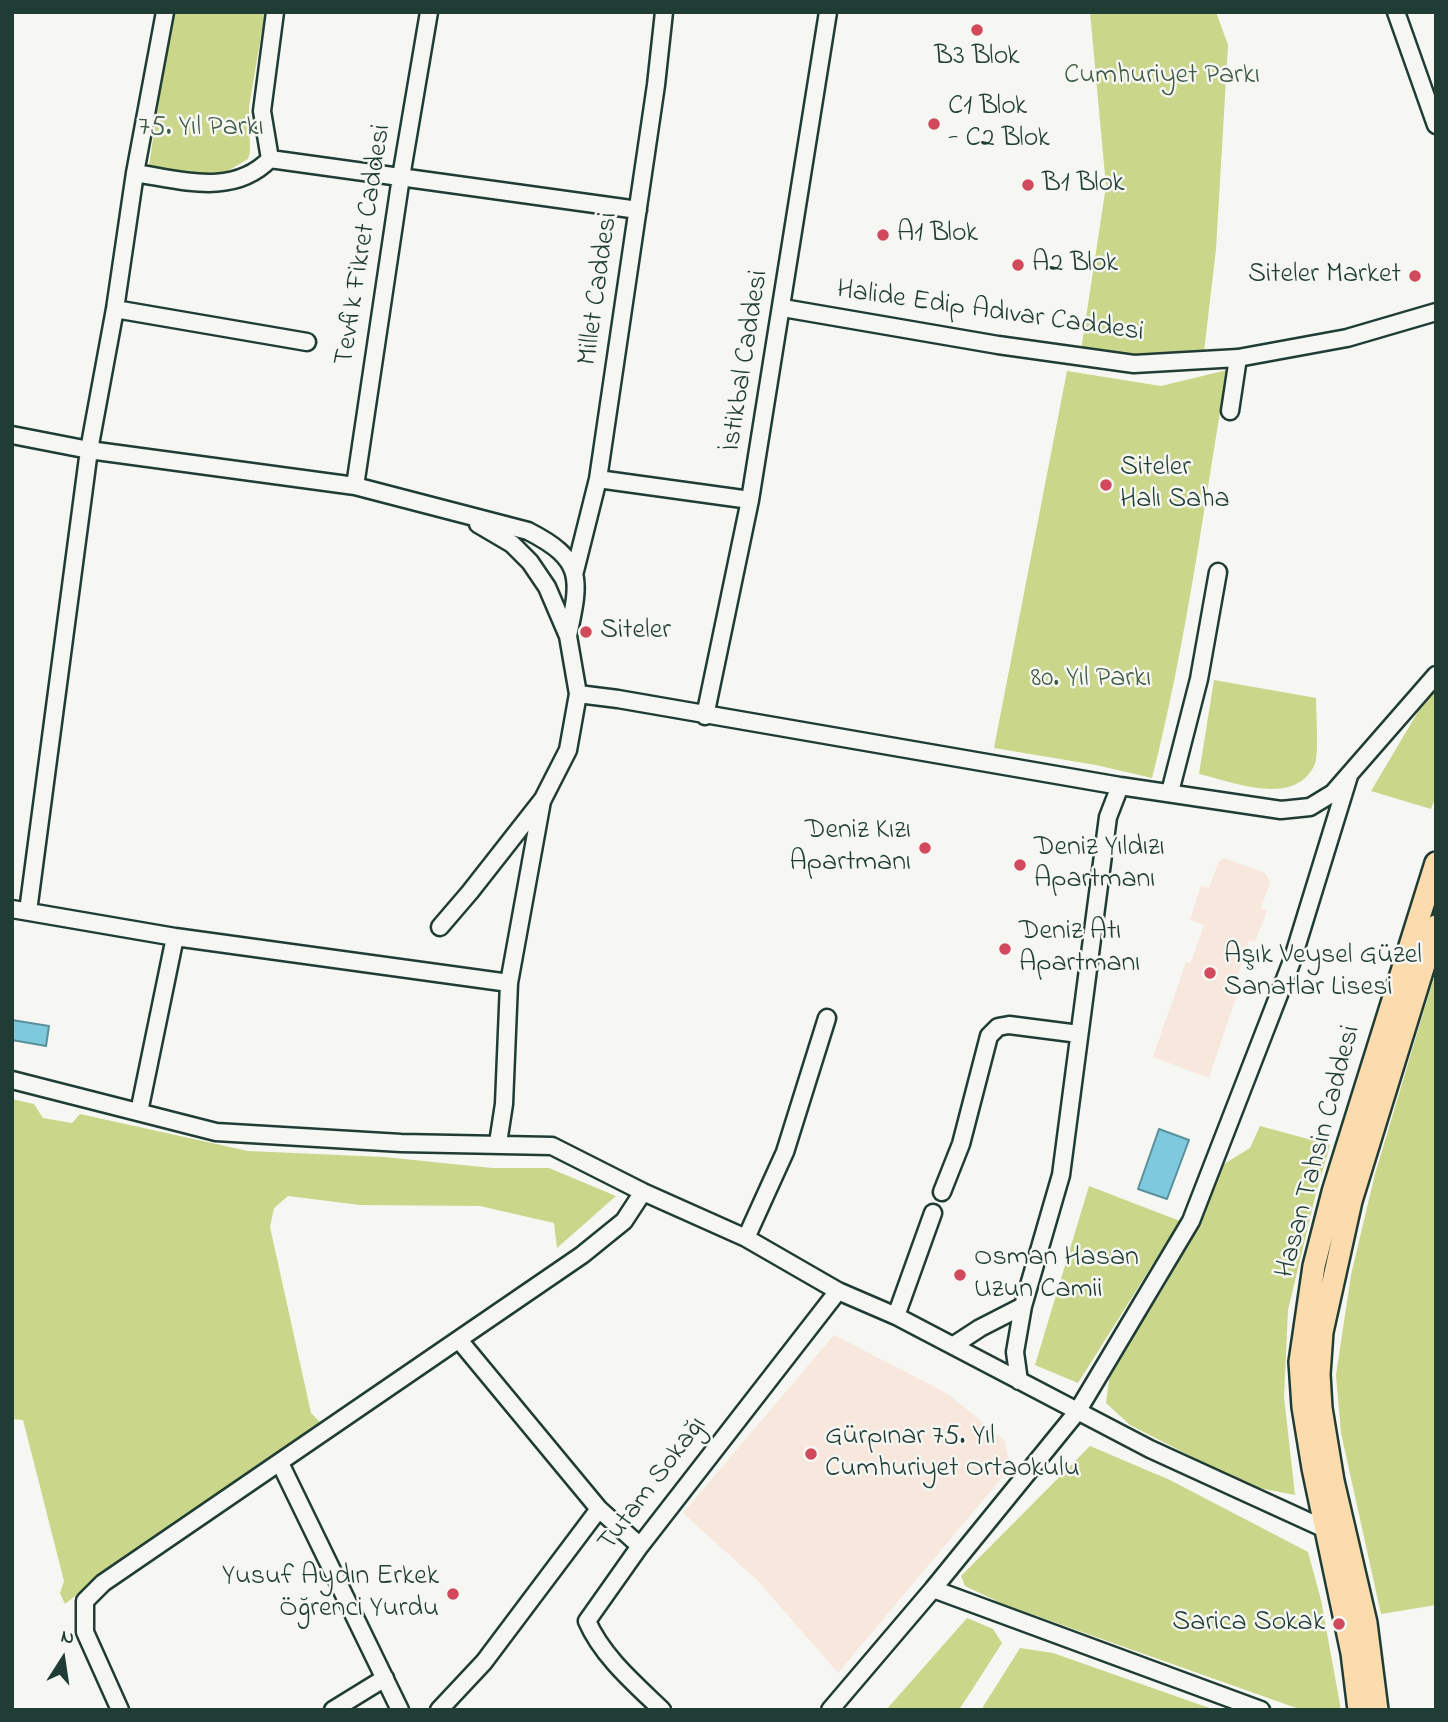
<!DOCTYPE html>
<meta charset="utf-8">
<style>
body{margin:0}
#map{position:relative;width:1448px;height:1722px;overflow:hidden;background:#f6f6f2;font-family:"Indie Flower",sans-serif}
canvas{display:block}
.frame{position:absolute;inset:0;border:14px solid #1f3d34;pointer-events:none}
.north{position:absolute;left:28px;top:1624px;width:70px;height:70px;-webkit-text-stroke:5px #f6f6f2;paint-order:stroke;rotate:12deg;font-size:19px;font-weight:700;line-height:28px;text-align:center;color:#1f3d34}
.north::after{content:'';display:block;margin:auto;width:24px;height:32px;background:#1f3d34;clip-path:polygon(50% 0,100% 100%,50% 72%,0 100%)}
</style>
<div id="map">
<canvas width="1448" height="1722"></canvas>
<div class="frame"></div>
<div class="north">N</div>
</div>
<script>
const g = document.querySelector('canvas').getContext('2d');
g.lineJoin = 'round';
function paint(path, color) { g.fillStyle = color; g.fill(path, 'evenodd'); }
function trace(path, color, width, dash) { g.strokeStyle = color; g.lineWidth = width; g.lineCap = dash ? 'butt' : 'round'; g.setLineDash(dash || []); g.stroke(path); }
function drawText(font, color, halo, rows, align = 'center') {
  g.font = font + ' "Indie Flower",sans-serif'; g.lineWidth = 5; g.setLineDash([]); g.textBaseline = 'middle'; g.strokeStyle = halo; g.fillStyle = color; for (const [text, x, y, turn = 0] of rows) {
    g.save(); g.translate(x, y); g.rotate((+turn || 0) * Math.PI / 180); g.textAlign = isNaN(turn) ? turn : align; if (halo) g.strokeText(text, 0, 0); g.fillText(text, 0, 0); g.restore();
  }
}
const built = new Path2D(`
 M1224 858 1265 873 1270 882 1261 908 1267 911 1255 942 1249 940 1236 981 1241 983 1209 1078 1153 1057 1186 962 1190 964 1204 925 1190 920 1201 886 1209 888 1219 861Z
 M834 1335 948 1394 1005 1441 1010 1468 838 1673 759 1582 683 1513Z`);
const green = new Path2D(`
 M172 12H265L249 107 250 152 248 159 219 176 204 177 152 169 149 166Z
 M1090 12H1216L1228 45 1216 249 1203 360 1080 357 1106 186Z
 M1227 370C1204 505 1186 646 1152 778L1096 765 994 748 1067 371 1161 386Z
 M1214 680 1316 698C1316 712 1319 754 1315 764 1295 808 1234 782 1199 774Z
 M1436 686V796L1431 809 1371 791 1425 700Z
 M1436 970V1605L1381 1614 1341 1433 1336 1375 1351 1275 1375 1174Z
 M12 1099 34 1104 43 1118 72 1123 80 1114 248 1151 384 1157 492 1168H549L616 1196 557 1248 554 1223 480 1206 360 1205 288 1196 274 1208 270 1227 311 1413 321 1423 108 1570 65 1604 60 1593 64 1581 23 1420 12 1419Z
 M1260 1126 1330 1145 1316 1193 1288 1310 1284 1397 1295 1495 1254 1487 1222 1472 1130 1425 1106 1403 1110 1373 1166 1284 1224 1164 1250 1148Z
 M1089 1186 1180 1221 1078 1383 1035 1365Z
 M1090 1446 1170 1480 1308 1552 1321 1600 1341 1710H1302L1003 1604 965 1586 961 1576Z
 M967 1618 993 1629 1002 1643 959 1710H886Z
 M1020 1648 1053 1653 1215 1710H981Z`);
const water = new Path2D(`
 M12 1020 49 1026 46 1046 12 1040Z
 M1159 1129 1189 1140 1167 1199 1138 1189Z`);
const minor = new Path2D(`
 M1396 12 1436 125
 M270 159 262 111 275 12
 M135 173C182 180 233 197 270 159L638 210
 M783 308 998 345 1134 364 1238 358 1347 338 1436 312
 M115 309 307 342
 M1230 411 1238 358
 M12 435 89 450 355 486 528 531C585 560 580 579 568 636
 M598 479 750 500
 M355 486 401 177 429 12
 M575 571 598 479 656 85 664 12
 M578 694 618 699 1120 786 1281 810 1310 807 1333 793 1436 675
 M705 716 750 500 828 12
 M1170 792 1199 679 1218 572
 M12 909 175 937 509 983
 M28 911 89 450 115 309 135 173 165 12
 M440 927 470 892 543 799 568 750 578 694 568 636 547 587 530 562 512 544 478 524
 M12 1080 216 1132 401 1143 552 1146 643 1192 746 1238 838 1291 896 1316 1150 1449 1325 1529
 M139 1112 175 937
 M498 1143 504 1104 509 983 542 801
 M942 1192 961 1144 989 1036 998 1027 1009 1025 1079 1034
 M746 1238 785 1152 827 1018
 M896 1316 933 1213
 M459 1340 599 1509 640 1546
 M954 1345 980 1328 1023 1306
 M1019 1381 1015 1352 1023 1306 1061 1175 1108 817 1120 786
 M280 1463 400 1710
 M933 1589 1261 1710
 M120 1710 85 1632V1601L103 1583 582 1255 624 1221 643 1192
 M333 1710 385 1678
 M439 1710 484 1662 599 1509
 M662 1710C635 1684 602 1656 587 1621L640 1546 838 1291
 M830 1710 933 1589 1077 1412 1191 1221 1292 961 1349 776`);
const major = new Path2D(`
 M1359 1710 1352 1653 1313 1468 1303 1407 1300 1362 1314 1266 1333 1192 1436 863
 M1377 1710 1366 1623 1333 1481 1321 1408 1319 1374 1322 1332 1351 1201 1436 926`);
const markers = [
 [977,30,7,"#d1495b"],
 [934,124,7,"#d1495b"],
 [1028,185,7,"#d1495b"],
 [883,235,7,"#d1495b"],
 [1018,265,7,"#d1495b"],
 [1415,276,7,"#d1495b"],
 [1106,485,7,"#d1495b"],
 [586,632,7,"#d1495b"],
 [925,848,7,"#d1495b"],
 [1020,865,7,"#d1495b"],
 [1005,949,7,"#d1495b"],
 [1210,973,7,"#d1495b"],
 [960,1275,7,"#d1495b"],
 [811,1454,7,"#d1495b"],
 [453,1594,7,"#d1495b"],
 [1339,1624,7,"#d1495b"]
];
const poiNames = [
 ["B3 Blok",977,58,"center"],
 ["C1 Blok",948,108],
 ["- C2 Blok",948,140],
 ["B1 Blok",1042,185],
 ["A1 Blok",897,235],
 ["A2 Blok",1032,265],
 ["Siteler Market",1401,276,"right"],
 ["Siteler",1120,469],
 ["Halı Saha",1120,501],
 ["Siteler",600,632],
 ["Deniz Kızı",911,832,"right"],
 ["Apartmanı",911,864,"right"],
 ["Deniz Yıldızı",1034,849],
 ["Apartmanı",1034,881],
 ["Deniz Atı",1019,933],
 ["Apartmanı",1019,965],
 ["Aşık Veysel Güzel",1224,957],
 ["Sanatlar Lisesi",1224,989],
 ["Osman Hasan",974,1259],
 ["Uzun Camii",974,1291],
 ["Gürpınar 75. Yıl",825,1438],
 ["Cumhuriyet Ortaokulu",825,1470],
 ["Yusuf Aydın Erkek",439,1578,"right"],
 ["Öğrenci Yurdu",439,1610,"right"],
 ["Sarica Sokak",1325,1624,"right"]
];
const parkNames = [
 ["Cumhuriyet Parkı",1162,77],
 ["75. Yıl Parkı",201,129],
 ["80. Yıl Parkı",1091,680]
];
const streetNames = [
 ["Tevfik Fikret Caddesi",365,245,-81],
 ["Millet Caddesi",600,289,-82],
 ["Halide Edip Adıvar Caddesi",990,313,8],
 ["İstikbal Caddesi",747,361,-81],
 ["Hasan Tahsin Caddesi",1320,1152,-75],
 ["Tutam Sokağı",654,1485,-53]
];
paint(built, '#f7e7dc');
paint(green, '#cad68a');
paint(water, '#7fc9df');
trace(water, '#59919b', 2);
trace(minor, '#1f3d34', 21);
trace(major, '#1f3d34', 26);
trace(minor, '#f6f6f2', 16);
trace(major, '#fcdcac', 21);
for (const [x, y, r, color] of markers) { const dot = new Path2D(); dot.arc(x, y, r, 0, 2 * Math.PI); g.fillStyle = color; g.fill(dot); trace(dot, '#f6f6f2', 2.5); }
drawText('28px', '#1f3d34', '#f6f6f2', poiNames, 'left');
drawText('28px', '#415c45', '#f6f6f2', parkNames);
drawText('28px', '#1f3d34', '#f6f6f2', streetNames);
</script>
